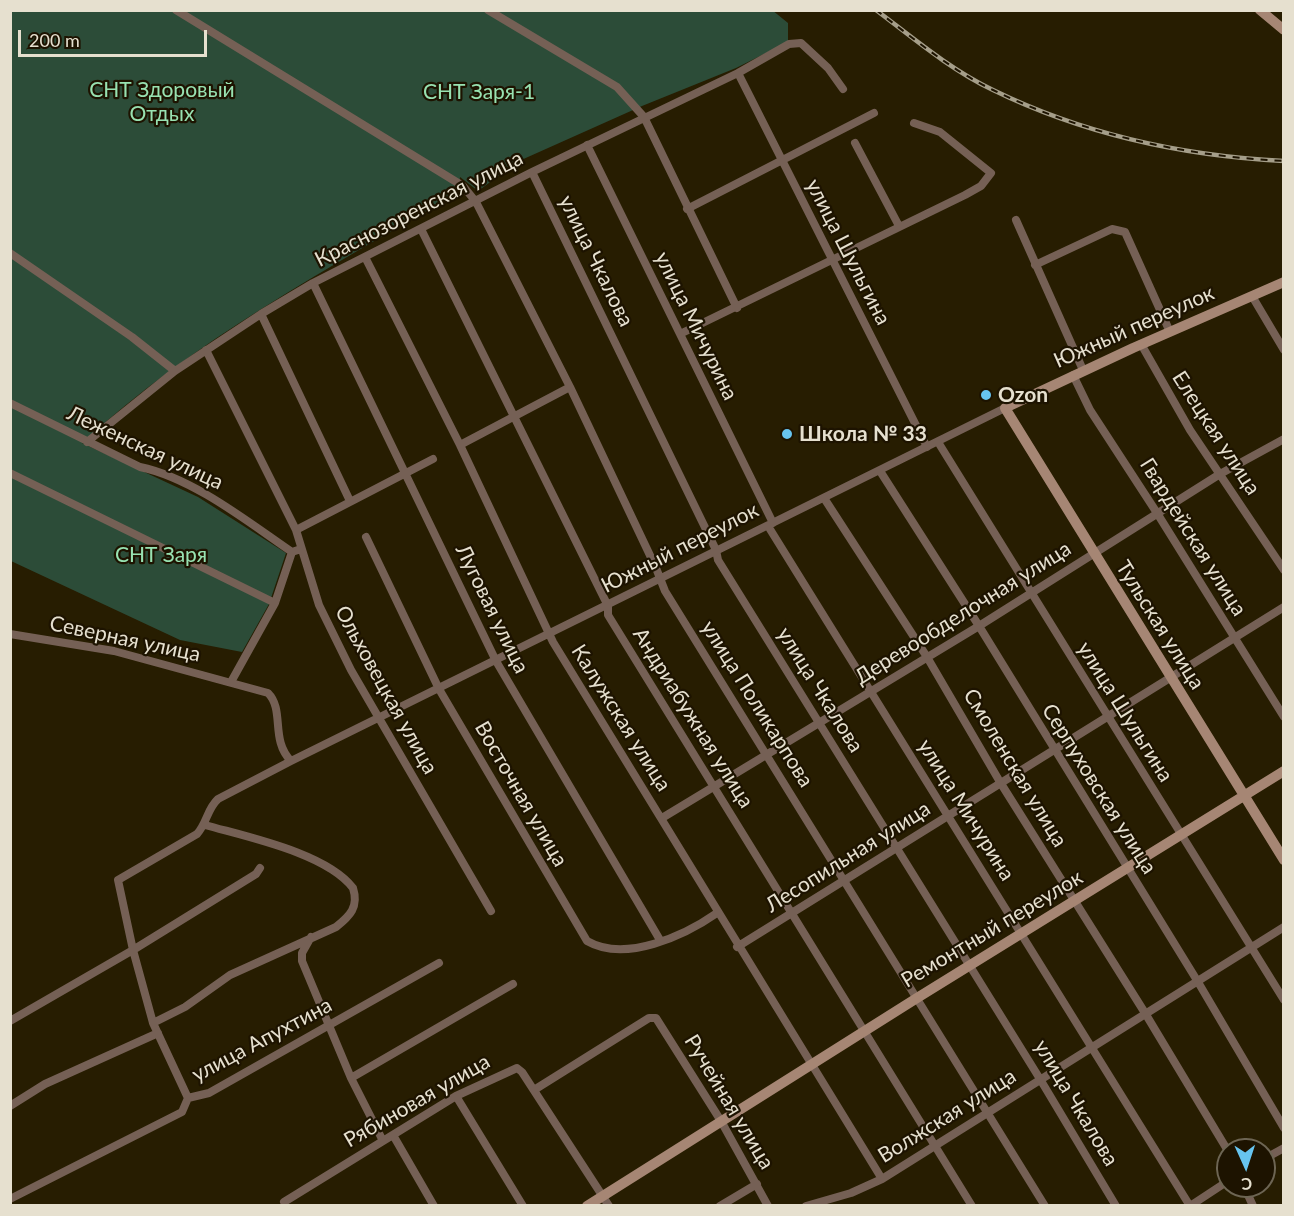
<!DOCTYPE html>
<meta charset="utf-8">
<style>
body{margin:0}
#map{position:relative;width:1294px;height:1216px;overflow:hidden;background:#271d01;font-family:Lato,sans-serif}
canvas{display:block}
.frame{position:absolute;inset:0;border:12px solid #e6e0cf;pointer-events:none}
.north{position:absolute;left:1216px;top:1138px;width:60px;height:60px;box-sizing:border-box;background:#1d1300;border:2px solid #6d6553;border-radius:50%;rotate:177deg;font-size:16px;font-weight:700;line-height:24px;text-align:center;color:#e6e0cf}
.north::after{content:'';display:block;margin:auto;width:21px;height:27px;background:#67c4ef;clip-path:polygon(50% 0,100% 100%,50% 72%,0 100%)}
.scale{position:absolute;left:18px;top:30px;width:189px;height:27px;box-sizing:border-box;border:3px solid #e6e0cf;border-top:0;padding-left:8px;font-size:18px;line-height:21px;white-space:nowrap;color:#e6e0cf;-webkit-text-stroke:4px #1d1300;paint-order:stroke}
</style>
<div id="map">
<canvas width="1294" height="1216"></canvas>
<div class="frame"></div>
<div class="north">С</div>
<div class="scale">200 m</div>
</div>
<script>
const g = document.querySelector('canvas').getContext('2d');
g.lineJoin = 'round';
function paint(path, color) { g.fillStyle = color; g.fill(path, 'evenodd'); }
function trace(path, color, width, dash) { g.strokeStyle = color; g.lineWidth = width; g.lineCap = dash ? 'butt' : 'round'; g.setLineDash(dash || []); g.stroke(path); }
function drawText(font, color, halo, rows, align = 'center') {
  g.font = font + ' Lato,sans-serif'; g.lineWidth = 4.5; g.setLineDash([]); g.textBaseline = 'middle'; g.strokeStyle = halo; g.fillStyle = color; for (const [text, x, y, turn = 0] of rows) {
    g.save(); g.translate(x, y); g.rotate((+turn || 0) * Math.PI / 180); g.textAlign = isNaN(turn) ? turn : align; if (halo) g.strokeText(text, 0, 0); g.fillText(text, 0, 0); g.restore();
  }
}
const green = new Path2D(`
 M772 10 788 23V42L736 68 642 106 519 161 478 191 460 177 459 192C329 268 194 340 82 443L198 497 286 553 269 604 242 652 180 640 11 561V11Z`);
const street = new Path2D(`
 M176 10 463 186 476 202 570 387 656 568 665 591 1045 1206
 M488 10 617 87 644 117 737 308
 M738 73 927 447
 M855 143 899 226
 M587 145 773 523
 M532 172 716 550 718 560 1040 1079 1116 1206
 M687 209 874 113
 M1016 220 1083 370
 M421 229 608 606V615L972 1206
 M10 253 132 337 175 371
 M365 257 460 445 553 642 882 1179
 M1035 265 1112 229 1125 232 1170 332
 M313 283 496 661 660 940
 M1252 296 1284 350
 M261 314 350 501
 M680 334 965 195 981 186 991 173 940 132 914 123
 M1141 344 1190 430 1284 570
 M206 350 296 530 319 605 351 670 491 911
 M1073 375 1090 410 1157 513 1284 717
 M10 403 140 467C193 478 248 522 292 552L301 549
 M87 442 175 371 261 314 313 283 532 172 738 73 789 44 801 43 828 68 843 89
 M938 442 1284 1000
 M460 445 570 387
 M880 471 979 626 1198 982 1284 1128
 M10 473 275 603
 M824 498 927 657 1000 782 1145 1013 1228 1151
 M768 526 1190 1206
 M296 530 433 459
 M366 537 439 689 587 941C625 963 684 936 717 913
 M10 634 114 651 268 693C285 710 270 740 291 761
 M231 682 275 603 292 552
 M662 818 979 626 1220 474 1284 439
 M311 937 302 953V961L351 1078 383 1141
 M737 947 1284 607
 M10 1021 133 950 256 874 260 868
 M153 1023 185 1007 230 975 336 927C350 916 359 907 353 888 326 853 247 837 205 825
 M351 1078 513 984
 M534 1090 649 1018H656L721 1121 768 1206
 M456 1096 523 1206
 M188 1098 153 1023 133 950 118 880 197 834C207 823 207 809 218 799L291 761 1005 408
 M188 1098 209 1093 439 963
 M10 1106 45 1084 158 1033
 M393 1135 434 1206
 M1264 1159 1284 1148
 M1244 1186 1253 1206
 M10 1199 182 1112 188 1098
 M284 1202 456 1096 517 1068 522 1072 609 1206
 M720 1206 757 1184
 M806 1206 851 1193 882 1179 1284 927
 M1190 1206 1228 1181`);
const secondary = new Path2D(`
 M1260 10 1284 30
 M1284 282 1133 348 1005 408 1284 860
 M587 1206 917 998 1284 771`);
const rail = new Path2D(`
 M876 10C913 38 951 70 993 90 1083 134 1184 156 1284 161`);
const markers = [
 [986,395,6,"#67c4ef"],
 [787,434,6,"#67c4ef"]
];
const parkNames = [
 ["СНТ Здоровый",162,90],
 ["Отдых",162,114],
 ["СНТ Заря-1",479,92],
 ["СНТ Заря",161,555]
];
const streetNames = [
 ["Краснозоренская улица",419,209,-27],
 ["улица Шульгина",848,252,63],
 ["улица Чкалова",596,261,64],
 ["улица Мичурина",696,326,64],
 ["Южный переулок",1134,327,-24],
 ["Елецкая улица",1216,433,57],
 ["Леженская улица",145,448,25],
 ["Гвардейская улица",1193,537,58],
 ["Южный переулок",680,548,-27],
 ["Луговая улица",492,609,64],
 ["Деревообделочная улица",963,613,-32],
 ["Тульская улица",1160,625,58],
 ["Северная улица",125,639,12],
 ["Ольховецкая улица",386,690,61],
 ["улица Чкалова",820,690,58],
 ["улица Поликарпова",757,704,58],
 ["улица Шульгина",1125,712,58],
 ["Калужская улица",621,718,58],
 ["Андриабужная улица",693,718,58],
 ["Смоленская улица",1015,768,59],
 ["Серпуховская улица",1099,789,58],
 ["Восточная улица",521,794,60],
 ["улица Мичурина",966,810,58],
 ["Лесопильная улица",848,857,-32],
 ["Ремонтный переулок",992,929,-31],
 ["улица Апухтина",262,1040,-28],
 ["Рябиновая улица",417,1101,-30],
 ["Ручейная улица",729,1102,59],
 ["улица Чкалова",1076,1103,59],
 ["Волжская улица",947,1116,-32]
];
const poiNames = [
 ["Ozon",998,395],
 ["Школа № 33",799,434]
];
paint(green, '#2c4c38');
trace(street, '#756055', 8);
trace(secondary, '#a68674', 10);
trace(rail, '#a59e89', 4.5);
trace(rail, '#1d1300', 2, [7]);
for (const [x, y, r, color] of markers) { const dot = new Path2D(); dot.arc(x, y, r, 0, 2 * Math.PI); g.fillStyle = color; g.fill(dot); trace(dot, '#1d1300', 2); }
drawText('21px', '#98e2b1', '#1d1300', parkNames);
drawText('21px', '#e6e0cf', '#1d1300', streetNames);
drawText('bold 21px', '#e6e0cf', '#1d1300', poiNames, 'left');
</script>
